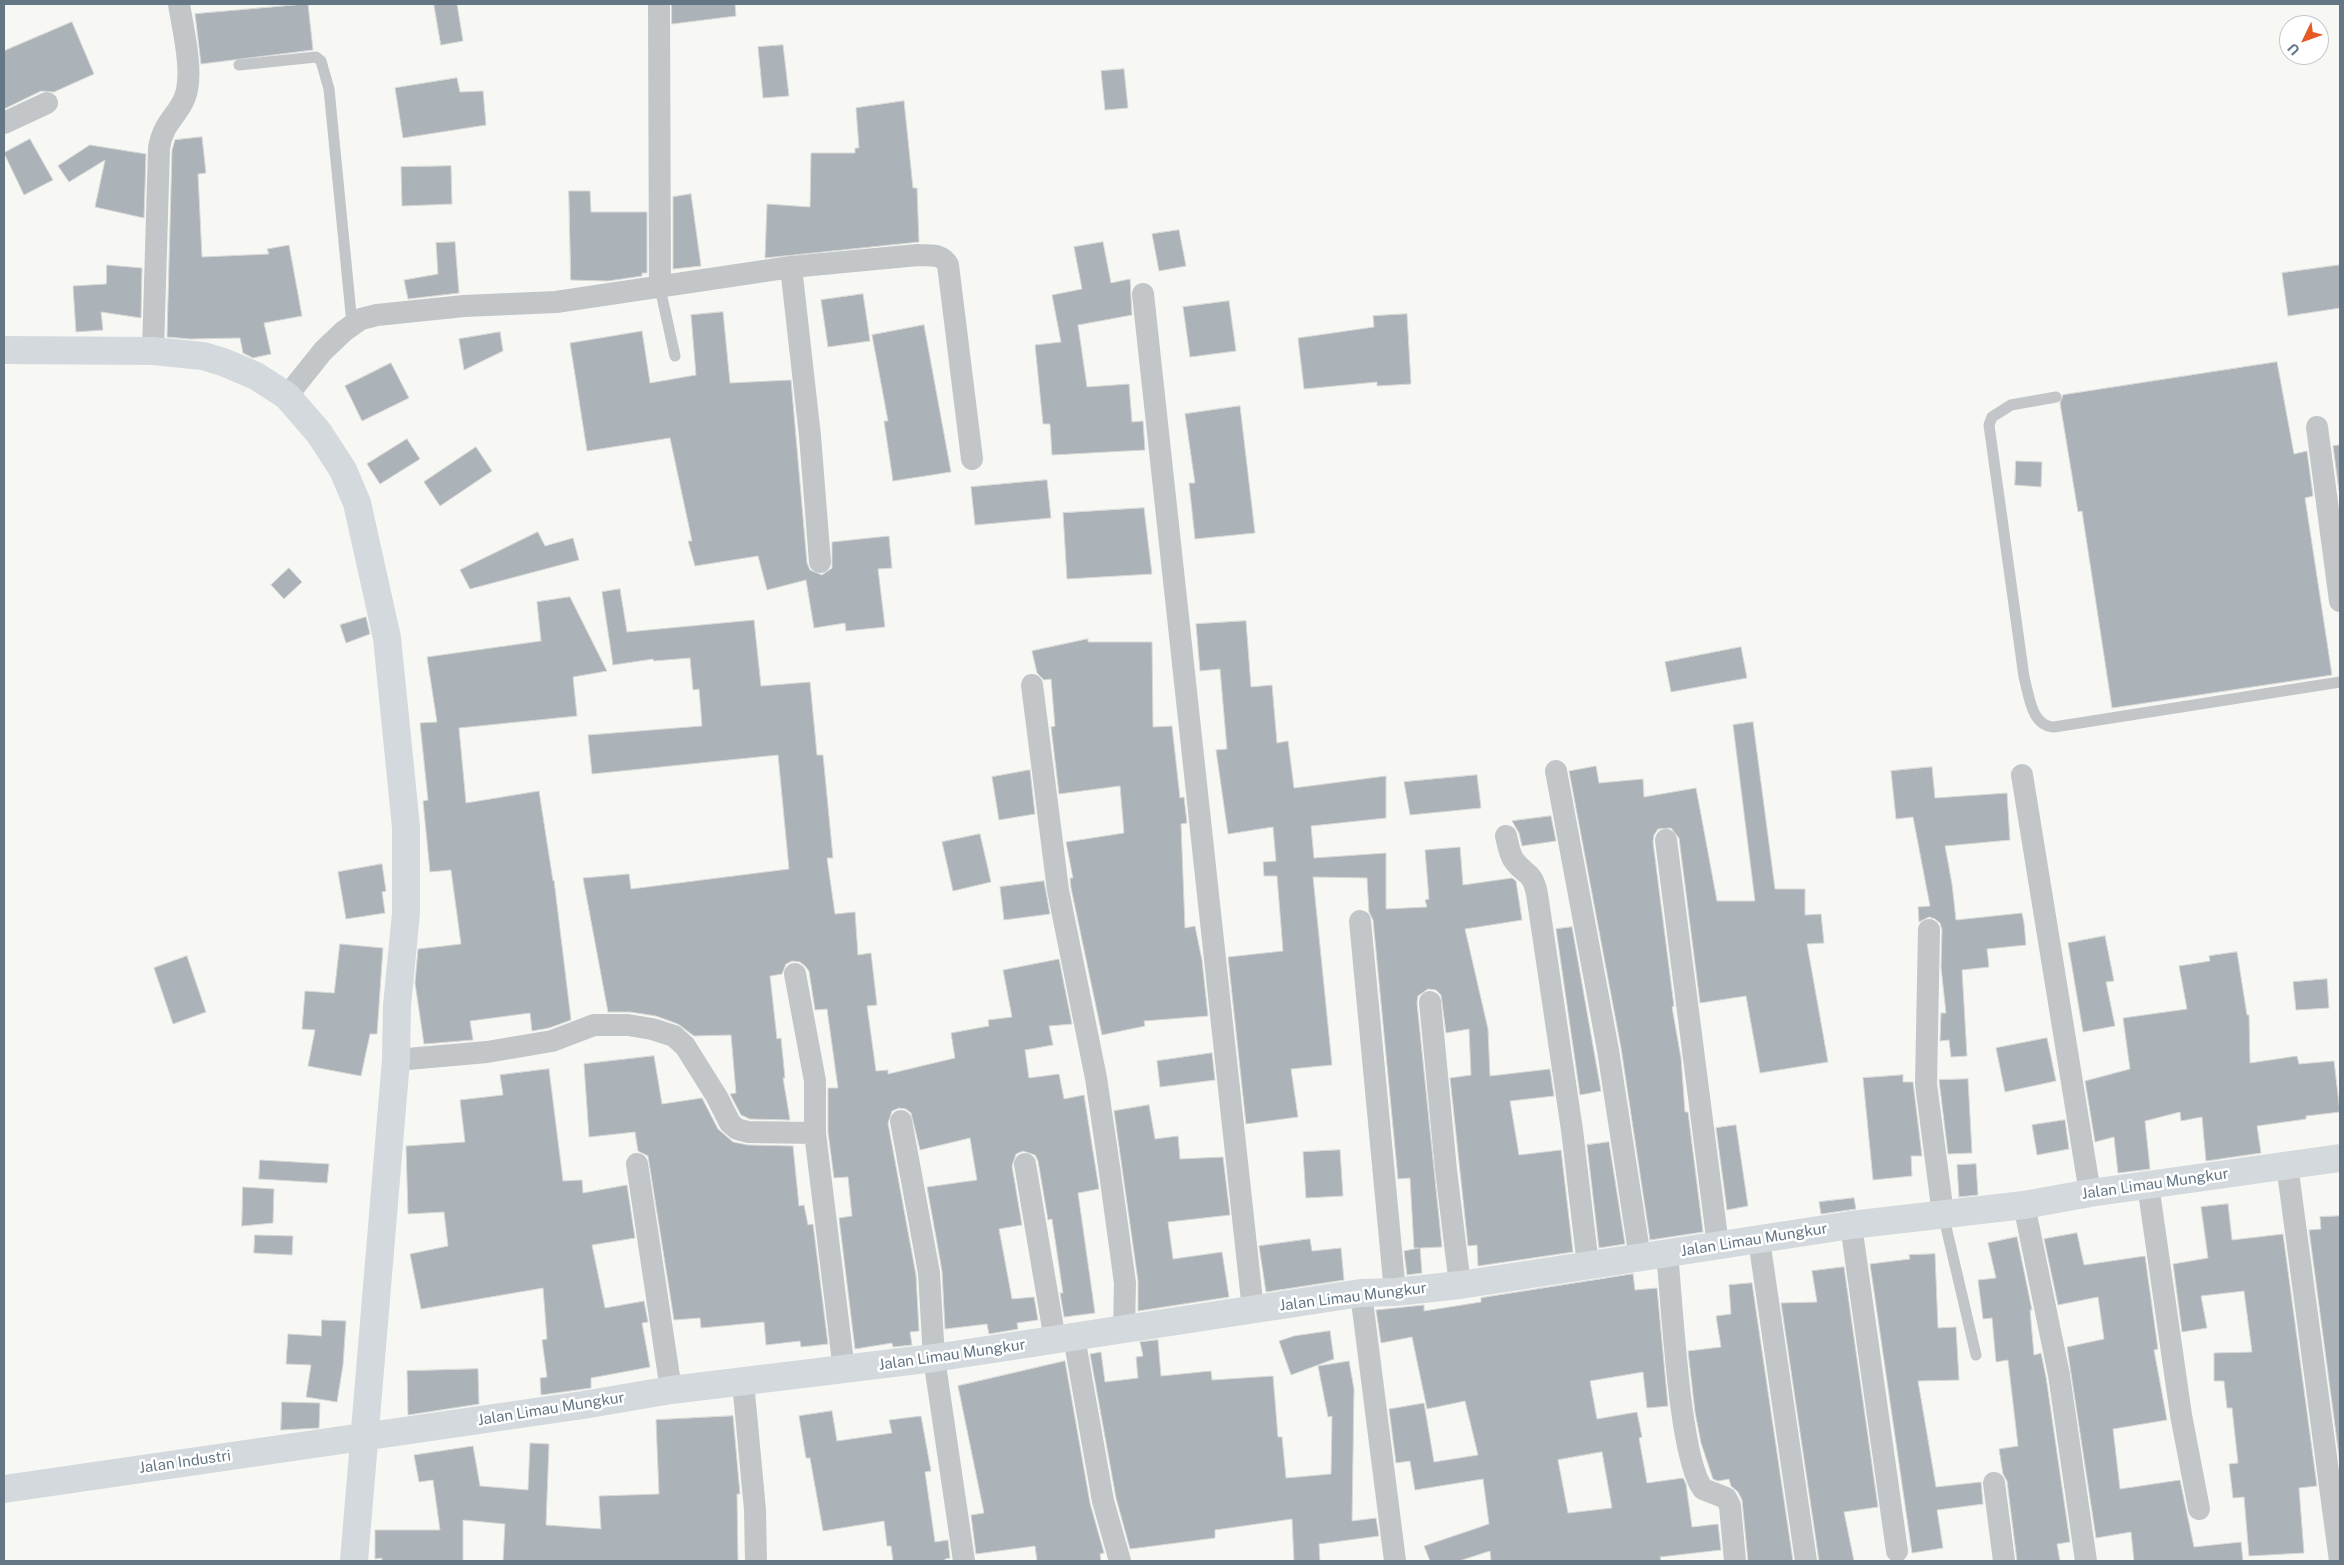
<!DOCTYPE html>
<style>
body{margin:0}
#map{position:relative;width:2344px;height:1565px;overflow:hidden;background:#f7f7f4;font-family:"Public Sans",sans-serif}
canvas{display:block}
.frame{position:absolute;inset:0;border:5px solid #657685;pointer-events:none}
.north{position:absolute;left:2279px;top:15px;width:50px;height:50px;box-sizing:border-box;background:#fff;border:1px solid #c1c8ce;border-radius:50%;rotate:228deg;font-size:14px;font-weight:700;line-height:20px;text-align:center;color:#657685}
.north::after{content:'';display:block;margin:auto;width:18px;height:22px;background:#e75a24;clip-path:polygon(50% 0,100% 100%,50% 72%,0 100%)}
</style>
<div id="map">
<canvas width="2344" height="1565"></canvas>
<div class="frame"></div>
<div class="north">U</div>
</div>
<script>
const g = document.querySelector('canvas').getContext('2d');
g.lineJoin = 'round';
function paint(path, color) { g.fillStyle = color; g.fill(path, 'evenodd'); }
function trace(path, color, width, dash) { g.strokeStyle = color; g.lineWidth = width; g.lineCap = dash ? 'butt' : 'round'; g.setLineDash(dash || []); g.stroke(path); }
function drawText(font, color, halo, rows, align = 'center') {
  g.font = font + ' "Public Sans",sans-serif'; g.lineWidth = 5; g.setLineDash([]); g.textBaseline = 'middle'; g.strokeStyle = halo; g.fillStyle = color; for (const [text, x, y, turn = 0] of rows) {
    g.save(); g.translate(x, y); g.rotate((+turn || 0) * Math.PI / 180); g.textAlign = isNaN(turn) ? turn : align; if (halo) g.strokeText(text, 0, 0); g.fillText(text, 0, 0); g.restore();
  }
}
const building = new Path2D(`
 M308 4 313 50 201 64 195 14Z
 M434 4H457L463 41 441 45Z
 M672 4H735L736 16 672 24Z
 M72 22 94 74 54 92 41 91 4 109V51Z
 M783 45 789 96 763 98 758 47Z
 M1124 69 1128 108 1105 110 1101 71Z
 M457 78 460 92 483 91 486 125 403 138 395 88Z
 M904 101 913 188H917L919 242 765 258 767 204 810 207 811 153H855V148H859L856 108Z
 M202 137 206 173 198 174 202 257 269 254 267 249 289 245 302 316 264 323 271 354 253 358 243 353 240 338 190 339 167 337 172 150 175 140Z
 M30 139 53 180 24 195 4 153Z
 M90 145 146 154 144 218 95 207 105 160 69 182 58 166Z
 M451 166 452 204 402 206 401 167Z
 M569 191H590L591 212H647V273H642V276L608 281 571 280Z
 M691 194 701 266 673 269V197Z
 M1179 230 1186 266 1159 271 1152 234Z
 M455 242 459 293 408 299 404 280 438 274 436 243Z
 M1103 242 1111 283 1130 279 1132 315 1078 325 1087 387 1129 384 1132 422 1143 421 1145 450 1052 455 1050 424H1043L1035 345 1061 342 1052 295 1082 289 1074 247Z
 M107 265 142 268 141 318 101 312 103 330 76 332 73 286 106 284Z
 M2340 265V308L2288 316 2282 273Z
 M863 294 870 341 828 347 821 300Z
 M1229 301 1236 351 1190 357 1183 307Z
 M723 312 730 383 791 380 807 563 810 570 822 575 832 568V542L889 536 892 568 878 569 885 627 846 631 845 623 814 628 806 580 767 590 758 556 695 566 688 541H692L670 438 587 451 570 343 642 331 650 383 696 375 691 315Z
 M1407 314 1411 384 1377 386V382L1304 389 1298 338 1374 327 1373 316Z
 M924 325 951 472 893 481 884 421H888L872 335Z
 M500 332 503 351 464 370 459 339Z
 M2277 362 2294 454 2307 451 2313 496 2305 498 2332 675 2112 708 2082 511 2078 512 2060 403 2063 395Z
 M391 363 409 398 362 421 345 386Z
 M1240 406 1255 533 1195 539 1189 483H1195L1185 414Z
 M407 439 420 459 380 484 367 464Z
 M2340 445V490L2339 491 2333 446Z
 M476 447 492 471 440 506 424 482Z
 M2016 461 2042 462 2041 487 2015 485Z
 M1047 480 1051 518 975 525 971 487Z
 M1144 508 1152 574 1067 579 1063 513Z
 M538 532 545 546 573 538 579 560 470 589 460 570Z
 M289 568 302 582 284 599 271 585Z
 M620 589 627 632 754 620 761 686 810 682 817 755H823L833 858H827L835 914 855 912 858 955 871 953 877 1005 867 1006 876 1071 888 1070V1074L955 1058 951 1033 989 1026 988 1020 1012 1017 1003 970 1059 959 1072 1024 1049 1026 1053 1045 1025 1050 1029 1078 1059 1074 1064 1099 1084 1095 1099 1189 1078 1193 1095 1313 1064 1317 1060 1293H1063L1052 1219 1048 1220 1038 1161 1035 1155 1023 1151 1016 1154 1012 1166 1022 1225 999 1229 1012 1299 1034 1297 1038 1320 1017 1323 1018 1329 989 1334 987 1324 945 1329 942 1271 927 1187 977 1180 970 1138 920 1150 911 1113 906 1109 899 1108 892 1111 888 1123 916 1275 919 1331 910 1332 912 1345 893 1347 892 1343 855 1349 839 1218 852 1216 848 1177 834 1178 828 1132V1088H838L827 1009 815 1010 809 971 805 966 800 962 792 961 786 964 782 974 770 976 777 1039 781 1038 785 1078H783L790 1120 750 1119 741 1115 730 1094 736 1093 731 1035 694 1036 678 1024 656 1016 630 1012H608L583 878 629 874 631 889 789 869 778 755 592 774 588 735 702 726 699 689 693 690 690 658 654 661 653 659 613 665 602 592Z
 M570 597 607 671 573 677 577 716 459 728 466 803 539 791 553 881 554 880 571 1020 549 1028 532 1031 530 1013 470 1021 473 1040 424 1044 415 983 418 949 461 944 451 870 430 872 423 801 428 800 420 723 437 722 427 657 541 641 537 602Z
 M366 617 370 634 346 643 340 625Z
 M1246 621 1251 687 1272 685 1277 743 1288 741 1294 788 1386 776V818L1311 826 1314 858 1386 853V909L1427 907 1425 900 1429 899 1425 850 1460 847 1463 885 1512 878 1516 881 1522 920 1465 929 1488 1029 1490 1076 1550 1069 1554 1096 1510 1101 1519 1155 1561 1150 1573 1252 1478 1266 1477 1245 1468 1246 1450 1078 1471 1075 1469 1029 1446 1033 1441 995 1436 990 1428 989 1418 996 1417 1003 1442 1247 1420 1248 1422 1273 1407 1275 1404 1251 1419 1248H1414L1410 1178 1398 1179 1373 920 1369 912 1367 878 1313 877 1332 1065 1291 1069 1298 1117 1246 1124 1228 957 1283 951 1277 876H1264L1263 862 1276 861 1273 827 1228 834 1216 750 1227 749 1220 669 1200 671 1196 624Z
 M1088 639V642H1152L1153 727 1172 726 1180 798 1184 797 1187 823 1181 824 1185 928 1195 926 1202 960 1208 1016 1144 1021 1145 1026 1102 1035 1071 888 1070 878H1073L1066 842 1124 833 1120 786 1059 794 1051 727 1055 726 1051 679 1044 680 1037 673 1032 651Z
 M1741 647 1747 678 1671 692 1665 662Z
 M1753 722 1775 889H1805V915L1821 914 1824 943 1807 944 1828 1062 1760 1073 1746 996 1700 1003 1679 838 1671 828 1658 829 1654 835 1653 842 1674 1006 1672 1007 1681 1058 1685 1112H1688L1703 1232 1650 1240 1621 1048 1569 771 1596 766 1599 783 1643 779 1644 797 1696 788 1717 901H1755L1733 725Z
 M1932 767 1935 798 2007 793 2010 840 1945 846 1952 884 1956 920 2022 913 2024 923 2026 945 1987 949 1989 967 1962 970 1967 1056 1951 1057 1949 1040 1940 1041 1941 1013H1946L1941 967 1942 930 1940 923 1935 919 1929 917 1919 922 1918 907 1930 906 1913 817 1896 819 1891 771Z
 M1030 770 1035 814 999 820 992 777Z
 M1477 775 1481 808 1410 815 1404 782Z
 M1551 816 1556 841 1522 846 1519 833 1512 821Z
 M980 834 991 882 953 891 942 842Z
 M382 864 386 891 382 892 385 913 346 919 338 872Z
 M1044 881 1050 914 1004 920 1000 887Z
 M1572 927 1601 1091 1580 1095 1556 929Z
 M2105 936 2114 981 2106 982 2115 1026 2083 1032 2068 943Z
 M340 944 383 948 377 1034H370L361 1076 308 1066 315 1030 302 1029 305 991 334 993Z
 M2237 952 2247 1015H2249L2250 1063 2297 1056 2299 1064 2334 1061 2340 1112 2306 1116V1119L2257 1126 2261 1153 2206 1161 2202 1117 2181 1121 2180 1112 2145 1121 2150 1169 2118 1173 2114 1137 2095 1142 2085 1081 2130 1069 2123 1018 2187 1009 2179 966 2210 961 2209 956Z
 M187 956 206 1012 173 1024 154 968Z
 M2327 979 2329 1008 2296 1010 2293 982Z
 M2047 1038 2056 1081 2005 1092 1996 1048Z
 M1212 1053 1215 1080 1160 1087 1157 1061Z
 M654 1056 662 1104 702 1098 718 1129 733 1142 748 1145 793 1146 799 1206 804 1205 808 1225 813 1224 828 1344 801 1347 800 1341 766 1345 764 1322 701 1328 700 1318 674 1320 648 1156 638 1151 635 1132 589 1137 584 1064Z
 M549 1069 563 1181 582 1180 583 1193 627 1185 635 1238 592 1245 605 1308 644 1301 648 1322 642 1323 650 1367 591 1378V1388L541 1395 540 1378 547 1377 542 1340 547 1339 543 1288 421 1309 410 1254 448 1246 444 1212 408 1214 406 1146 465 1142 460 1100 503 1095 500 1075Z
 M1903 1075V1082H1913L1922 1156H1911L1912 1176 1873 1180 1863 1078Z
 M1968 1079 1972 1153 1948 1154 1939 1080Z
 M1149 1105 1155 1139 1178 1136 1180 1159 1223 1157 1230 1215 1168 1222 1173 1259 1222 1252 1229 1297 1138 1311V1281L1114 1111Z
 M2065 1120 2069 1149 2037 1155 2032 1125Z
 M1736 1125 1748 1206 1727 1210 1716 1128Z
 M1609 1142 1625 1244 1599 1248 1587 1145Z
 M1340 1150 1343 1196 1306 1198 1303 1152Z
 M260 1160 329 1164 327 1183 259 1179Z
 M1976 1164 1978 1195 1959 1197 1957 1165Z
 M243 1187 274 1189 273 1223 242 1226Z
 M1854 1198 1856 1209 1821 1214 1819 1202Z
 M2228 1204 2232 1240 2283 1234 2317 1486 2299 1488 2304 1553 2249 1556 2244 1497 2233 1498 2229 1464 2238 1463 2232 1408H2227L2224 1381H2214V1353L2252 1352 2244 1291 2201 1296 2207 1328 2182 1332 2173 1264 2208 1258 2201 1207Z
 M2340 1216V1464L2309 1230 2321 1229 2320 1217Z
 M2077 1233 2084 1265 2145 1256 2158 1349 2154 1350 2167 1420 2113 1429 2120 1489 2180 1480 2194 1547 2241 1542 2243 1561H2134L2131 1532 2096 1538 2067 1347 2104 1339 2098 1297 2058 1305 2044 1239Z
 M255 1235 293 1236 292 1255 254 1253Z
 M2017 1237 2032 1310H2030L2034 1355 2041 1353 2046 1377 2070 1542 2057 1544 2060 1561H2017L2007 1481 2003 1474 1999 1449 2018 1446 2008 1360 1996 1362 1992 1318 1983 1319 1978 1280 1996 1278 1988 1243Z
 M1310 1239 1312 1251 1341 1248 1344 1280 1266 1292 1259 1246Z
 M1935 1254 1938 1328 1956 1327 1959 1380 1918 1381 1936 1487 1981 1482 1983 1504 1937 1510 1943 1548 1912 1553 1870 1264 1910 1259 1909 1255Z
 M1844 1267 1878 1507 1844 1512 1854 1561H1819L1781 1303 1817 1302 1812 1271Z
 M1633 1274 1635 1290 1657 1288 1668 1406 1647 1408 1643 1372 1590 1381 1597 1419 1637 1412 1642 1437 1639 1438 1647 1483 1683 1478 1686 1484 1692 1527 1718 1524 1721 1550 1660 1557 1661 1561H1491L1490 1551 1459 1561H1430L1424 1546 1489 1524 1483 1479 1415 1490 1410 1461 1396 1463 1389 1409 1424 1403 1434 1462 1478 1455 1465 1401 1427 1409 1412 1337 1381 1343 1376 1310 1424 1305V1311L1481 1302V1298ZM1602 1452 1612 1508 1568 1513 1558 1460Z
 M1752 1283 1793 1561H1748L1742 1500 1738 1492 1731 1486 1729 1479 1718 1481 1713 1479 1701 1443 1695 1412 1688 1351 1721 1347 1716 1316 1731 1314 1729 1285Z
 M322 1320 346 1321 343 1365 337 1402 306 1397 311 1365 286 1364 288 1334 321 1336Z
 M1330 1331 1334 1359 1291 1375 1279 1341 1294 1336Z
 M1158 1340 1161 1376 1211 1371 1212 1380 1273 1376 1278 1437H1282L1286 1478 1331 1474 1332 1416 1328 1417 1318 1366 1349 1361 1354 1389 1352 1521 1376 1518 1379 1536 1319 1544 1320 1561H1294L1292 1519 1215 1530V1538L1130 1549 1116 1498 1090 1354 1101 1352 1105 1382 1138 1378 1136 1357 1143 1356 1140 1342Z
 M1065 1361 1090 1503 1104 1553 1100 1554 1101 1561H1037L1035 1546 976 1554 971 1515 984 1513 958 1386Z
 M478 1369 479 1404 408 1415 407 1371Z
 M282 1402 320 1403 319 1428 281 1430Z
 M832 1411 837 1441 892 1433 889 1420 921 1416 931 1471 925 1472 935 1542 948 1540 950 1558 945 1559V1561H893L891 1546H887L884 1521 823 1531 810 1458H806L799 1416Z
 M733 1416 740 1494H737L738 1561H503L505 1524 463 1520V1561H382V1558L375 1559V1530H440L433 1480 419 1482 414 1455 473 1446 480 1486 528 1490 530 1443 549 1444 546 1525 601 1529 599 1496 659 1494 656 1420Z`);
const lane = new Path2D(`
 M239 65 316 57 321 61 329 89 352 324
 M660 288 675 356
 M2056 397 2011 405 1992 417 1989 425 2024 677C2029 695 2031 726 2054 727L2340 682
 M1943 1214 1976 1355`);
const street = new Path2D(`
 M659 4 660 288
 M4 123 47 103
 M791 267 810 436 820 562
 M1143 294 1253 1310
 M153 351 159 148C163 122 178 116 185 97 194 72 183 30 179 4
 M287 396 323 351 344 331 361 319 377 315 464 306 556 302 791 267 918 255C930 256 942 253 948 265L972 459
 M2317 427 2340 601
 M1032 685 1058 890 1096 1078 1109 1166 1125 1283 1124 1330
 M1556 771 1608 1050 1640 1258
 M2022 775 2090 1193
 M1506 836C1508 844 1509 852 1513 859 1524 876 1532 869 1537 894L1572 1130 1588 1265
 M1666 840 1718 1245
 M1360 921 1395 1292
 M1929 930 1926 1084 1943 1214
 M795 974 815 1081V1133L844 1370
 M1430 1002 1446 1170 1460 1285
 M396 1060 487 1052 552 1041 594 1025H628L652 1029 674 1036 685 1046 717 1097 730 1123 737 1129 748 1132 815 1133
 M901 1121 929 1273 934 1358 964 1561
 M637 1164 671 1390
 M1025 1164 1055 1340
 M2287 1165 2340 1561
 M2148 1185 2181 1415 2199 1509
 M2024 1205 2059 1375 2086 1561
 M1851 1225 1897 1551
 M1759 1240 1806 1561
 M1667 1254C1672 1300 1679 1459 1703 1489L1726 1498 1730 1506 1735 1561
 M1361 1293 1395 1561
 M1074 1337 1103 1501 1120 1561
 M743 1382 755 1510 756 1561
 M1994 1483 2004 1561`);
const secondary = new Path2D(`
 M4 350 153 351 203 356 223 362 256 376 287 396 319 433 343 470 357 503 387 638 406 827V913L397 1006 396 1060 354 1561
 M4 1489 583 1405 671 1390 934 1358 1361 1293 1395 1292 1460 1285 1851 1225 2024 1205 2090 1193 2340 1158`);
const streetNames = [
 ["Jalan Limau Mungkur",2155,1184,-8],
 ["Jalan Limau Mungkur",1754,1240,-9],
 ["Jalan Limau Mungkur",1353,1297,-7],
 ["Jalan Limau Mungkur",952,1355,-8],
 ["Jalan Limau Mungkur",551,1409,-9],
 ["Jalan Industri",185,1462,-8]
];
paint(building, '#abb3b9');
trace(building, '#d8d8d6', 1);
trace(lane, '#c2c6c9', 11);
trace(street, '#c2c6c9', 22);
trace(secondary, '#d4d9dd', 28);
drawText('15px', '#657685', '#fff', streetNames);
</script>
